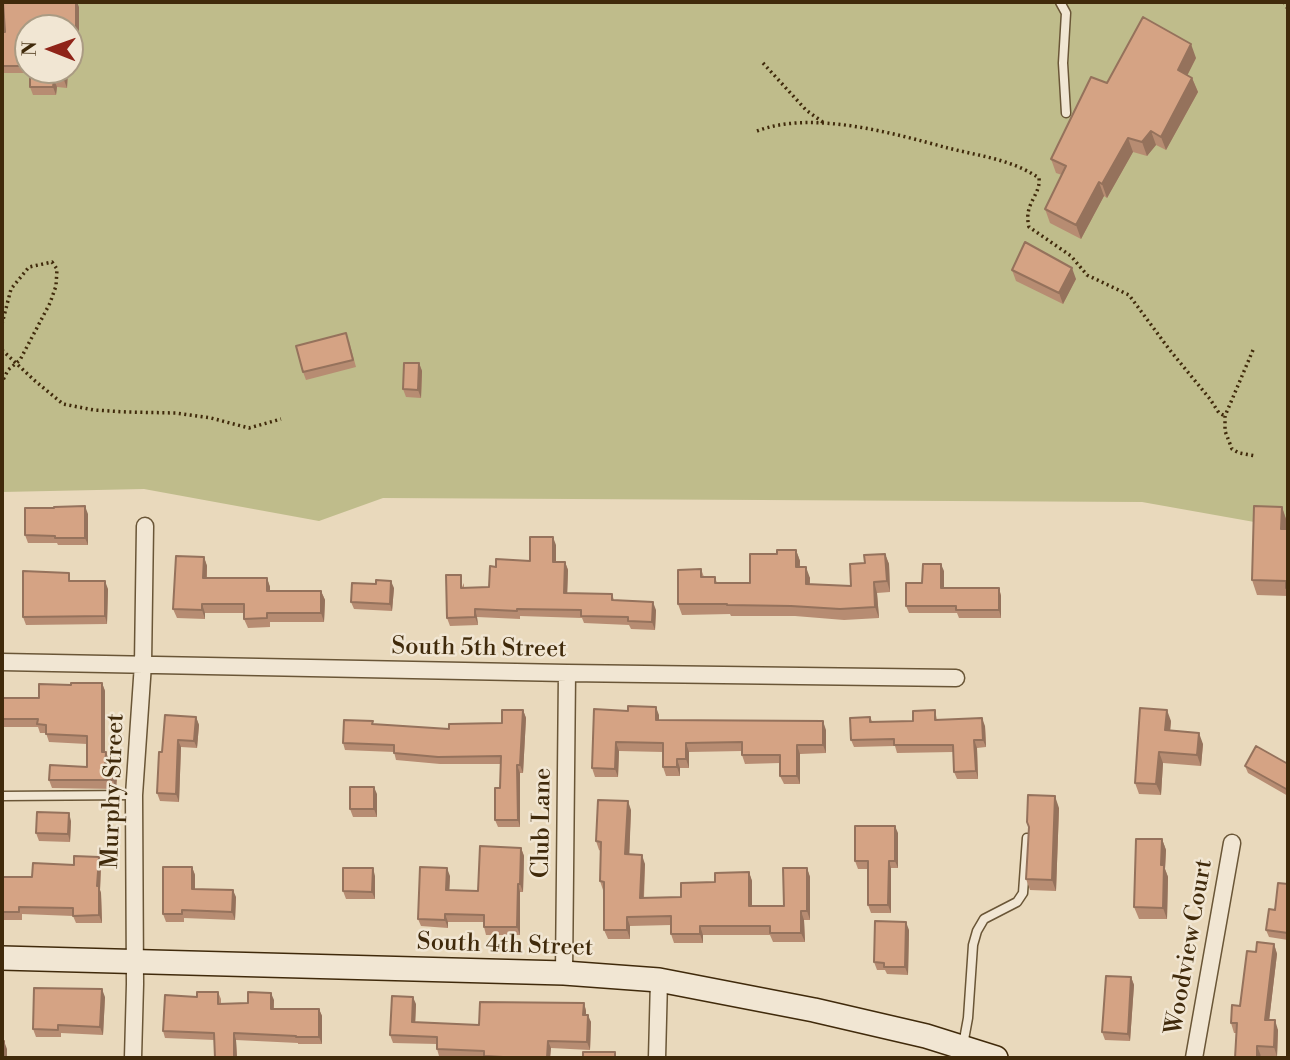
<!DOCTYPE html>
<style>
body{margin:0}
#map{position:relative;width:1290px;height:1060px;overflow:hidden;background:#e9d9bc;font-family:"Libre Bodoni",serif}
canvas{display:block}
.frame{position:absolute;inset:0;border:4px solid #402a0b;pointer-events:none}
.north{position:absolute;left:14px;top:14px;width:70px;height:70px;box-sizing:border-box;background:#f1e6d3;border:2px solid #aa9b83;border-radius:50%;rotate:271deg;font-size:19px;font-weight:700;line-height:28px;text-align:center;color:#402a0b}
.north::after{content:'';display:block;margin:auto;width:24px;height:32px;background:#8f2418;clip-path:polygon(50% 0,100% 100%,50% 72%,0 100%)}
</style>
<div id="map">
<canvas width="1290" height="1060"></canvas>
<div class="frame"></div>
<div class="north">N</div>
</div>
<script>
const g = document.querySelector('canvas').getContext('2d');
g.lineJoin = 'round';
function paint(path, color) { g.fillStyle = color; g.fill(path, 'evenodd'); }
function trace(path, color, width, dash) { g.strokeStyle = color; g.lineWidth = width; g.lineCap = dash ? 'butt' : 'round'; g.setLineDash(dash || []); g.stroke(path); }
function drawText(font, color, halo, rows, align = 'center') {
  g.font = font + ' "Libre Bodoni",serif'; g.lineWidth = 5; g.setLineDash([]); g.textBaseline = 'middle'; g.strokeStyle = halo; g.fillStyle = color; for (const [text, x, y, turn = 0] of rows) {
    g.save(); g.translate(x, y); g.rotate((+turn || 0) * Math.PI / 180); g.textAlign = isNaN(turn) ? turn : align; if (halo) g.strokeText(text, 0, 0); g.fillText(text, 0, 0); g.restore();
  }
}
const green = new Path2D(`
 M2 2H1288V528L1142 502 383 498 319 521 144 489 2 492ZM28 28H70V70H28Z`);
const path = new Path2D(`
 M1284 2 1288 9
 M763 63 806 110 824 123
 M757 131C812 110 892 133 948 148 979 156 1011 159 1039 178 1041 196 1023 203 1029 227L1071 256 1087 275 1129 295 1169 349 1210 399 1219 413 1225 416
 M2 324 11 289 29 267 52 262 57 269 56 286 50 303 20 360 8 370 2 382
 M2 350 34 380 63 404 94 410 126 412 176 413 211 418 249 428 281 419
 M1253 350 1225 416V431L1232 449 1239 453 1256 456`);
const lane = new Path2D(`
 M1060 2 1066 13 1063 63 1066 113
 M2 796 134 795
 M963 1045 968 1018 973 945 977 931 984 919 1017 902 1023 893 1027 838`);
const street = new Path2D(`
 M2 662 567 673 956 678
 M564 973 567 673
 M133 1058 135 984 134 795 143 664 145 526
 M657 1058 659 980
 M1194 1058 1232 843`);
const secondary = new Path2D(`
 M2 958 564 973 659 980 814 1010 926 1036 996 1058`);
const wall = new Path2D(`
 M79 7V66H70V28H28V70H68L67 88 57 87 56 95H33L30 87V73H2V32H5Z
 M1196 58 1187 75 1192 78 1198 92 1166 150 1156 145 1147 156 1133 152 1107 198 1104 196 1081 239 1050 223 1045 209 1062 175 1056 173 1051 159 1107 83Z
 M1012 270 1076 279 1063 304 1016 281Z
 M349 341 356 367 306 380 303 372Z
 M419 363 422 371 421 398 406 397 403 389Z
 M1282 507 1287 522V529H1288V596L1257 595 1252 580Z
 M88 514V545H58L57 543H28L25 535Z
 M556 545V562H565L568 570 567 593 612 594 614 600 656 610 655 630 631 629 629 625 584 623 582 618 520 616V619L477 617 478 625 450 626 447 618 464 583V588L489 587 496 567 530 561Z
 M796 550 800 561V567L810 578V584L851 586 865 563 885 554 889 564 890 592 877 593 879 618 844 620 795 616H731L730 614 682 615 678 604 701 569 704 577H715L717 583H750L777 554Z
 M204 557 207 566V578H267L270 587V591H321L325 600 324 622H270V627L248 628 244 619V613H205V619L177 618 173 609Z
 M944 571V588H999L1001 596V618H959L957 613H909L906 606 922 583Z
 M72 581 108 589 107 624 26 625 23 617Z
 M394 588 392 611 354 609 351 602Z
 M102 683 105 691V752L109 760V768L114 769 117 777 116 789 52 788 49 780 87 767V744L49 742 46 733H40L38 727H2V698H39L71 685Z
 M594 709 659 715V720L826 730V753L800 754V784H784L780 776V763L745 764 742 755V751L689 752V768H680V776H666L663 767V752L619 751 618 777H595L592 768Z
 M523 710 526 718 523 773H520V827H498L495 820 500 788 501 764H440L396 760 394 752 345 750 343 743 374 724 449 729 502 723Z
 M935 710 937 720 985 726 986 747 977 748 978 779H957L954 772 953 752 897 753 895 746 854 747 851 740 870 717 872 721H913Z
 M196 717 199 725 197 748 181 747 179 802 160 801 157 793 162 752Z
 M1171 721 1170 731 1203 744 1201 766 1163 763 1161 795 1139 794 1135 783Z
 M1288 764V796L1248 773 1245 766Z
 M377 794V817H353L350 809Z
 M1059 808 1056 891 1030 890 1026 879 1029 828Z
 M631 810 629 854 645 864 644 898 681 897 715 882 749 872 752 881V906H784L807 868 810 877V920H804L805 942H773L770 935H703V943H674L671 934V925L630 926V939H608L604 930V890H603L600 881 601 851 599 850 596 841Z
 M71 821 70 842 39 841 36 833Z
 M898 833V868H891V913H871L868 905V869H858L855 861Z
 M1162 839 1166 850 1165 869 1168 877 1167 919H1139L1134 907Z
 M521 848 524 856 523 892H520V935H486L484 927V922H448V928L421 926 418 919 450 876 449 890 478 891Z
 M101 865 100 890 101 893 102 923H76L73 916 22 914V920H2V877H32Z
 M192 867 195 875V889L236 897 235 920 184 918V922H166L163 914Z
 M375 876V899H346L343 891Z
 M1288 884V940L1269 937 1266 930 1275 910Z
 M909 930 908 975 887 974 885 970H877L874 962Z
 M1274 944 1277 954 1269 1020 1278 1030 1277 1057 1261 1056 1236 1033H1234L1231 1023 1240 1006 1256 952Z
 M1131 977 1134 985 1130 1041 1105 1040 1102 1032Z
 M218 992 221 999V1004L248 1003 274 1000V1009H319L322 1016V1044H298V1043L236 1040 237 1058H215L214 1040 165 1038 163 1031 197 997Z
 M105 997 103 1035 61 1033V1037H36L33 1029Z
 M584 1003 586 1011V1015L591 1022 590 1050 551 1048 550 1058H481L439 1056 437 1049V1044L393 1043 390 1035 416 1004 415 1022 479 1025Z`);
const shadedWall = new Path2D(`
 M76 2H77L79 7V66L76 59Z
 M1191 44 1196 58 1183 84 1178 70Z
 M65 70H68L67 88 64 80Z
 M1192 78 1198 92 1166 150 1161 137Z
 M54 80 57 87 56 95 53 87Z
 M1151 131 1156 145 1147 156 1142 142Z
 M1128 138 1133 152 1107 198 1102 184Z
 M1099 182 1104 196 1081 239 1076 225Z
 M1072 268 1076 279 1063 304 1059 293Z
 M419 363 422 371 421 398 418 390Z
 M85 506 88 514V545L85 538Z
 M1282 507 1287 522 1286 544 1281 529Z
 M553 537 556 545V570L553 562Z
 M796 550 800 561 799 577 796 567Z
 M885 554 889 564 890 592 887 581Z
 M204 557 207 566 206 587 203 578Z
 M565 562 568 570 567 601 564 593Z
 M941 564 944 571V596L941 588Z
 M806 567 810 578 809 595 806 584Z
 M267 578 270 587V600L267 591Z
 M105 581 108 589 107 624 105 616Z
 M391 581 394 588 392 611 390 604Z
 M874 582 877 593 879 618 875 607Z
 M999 588 1001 596V618L999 610Z
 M321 591 325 600 324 622 321 613Z
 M653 602 656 610 655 630 652 622Z
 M202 604 205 613V619L202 610Z
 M475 609 477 617 478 625 475 617Z
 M102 683 105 691V760L102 752Z
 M656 707 659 715V728L656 720Z
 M523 710 526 718 523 773 520 765Z
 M1167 710 1171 721 1169 742 1165 730Z
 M196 717 199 725 197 748 194 741Z
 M982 718 985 726 986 747 983 740Z
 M823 721 826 730V753L823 745Z
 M1199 733 1203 744 1201 766 1197 755Z
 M178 740 181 747 179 802 176 794Z
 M974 740 977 748 978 779 976 771Z
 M616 742 619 751 618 777 615 769Z
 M686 743 689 752V768L686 759Z
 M797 745 800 754V784L797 776Z
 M106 752 109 760 108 776 105 768Z
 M1159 752 1163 763 1161 795 1156 784Z
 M677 759 680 768V776L677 767Z
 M517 765 520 773V827L518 820Z
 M114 769 117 777 116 789 113 780Z
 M374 787 377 794V817L374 809Z
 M1055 796 1059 808 1056 891 1052 880Z
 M628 801 631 810 629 863 625 854Z
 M69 813 71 821 70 842 68 834Z
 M895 826 898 833V868L895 861Z
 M1162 839 1166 850 1165 869 1168 877 1167 919 1163 908 1161 865Z
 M521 848 524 856 523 892 520 884Z
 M642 855 645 864 643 907 640 898Z
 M99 857 101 865 100 890 101 893 102 923 99 915 97 886Z
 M889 861 891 868V913L888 905Z
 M192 867 195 875V896L192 889Z
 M373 868 375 876V899L372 892Z
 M447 868 450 876 449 898 446 890Z
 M807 868 810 877V920L807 911Z
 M749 872 752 881V915L749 906Z
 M518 884 520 892V935L517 927Z
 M233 890 236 897 235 920 232 912Z
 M801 911 804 920 805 942 801 933Z
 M445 914 448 922V928L445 920Z
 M627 917 630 926V939L627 930Z
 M906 922 909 930 908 975 905 967Z
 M700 926 703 935V943L700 934Z
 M1274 944 1277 954 1268 1030 1265 1020Z
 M1131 977 1134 985 1130 1041 1128 1034Z
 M102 989 105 997 103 1035 100 1027Z
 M271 993 274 1000 273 1016 271 1009Z
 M413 997 416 1004 415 1029 412 1022Z
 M584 1003 586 1011V1022L583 1015Z
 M319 1009 322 1016V1044L319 1037Z
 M588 1015 591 1022 590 1050 587 1042Z
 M1275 1020 1278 1030 1277 1057 1274 1047Z
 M234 1033 236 1040 237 1058H234Z
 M4 1041 7 1049V1058H4Z
 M548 1041 551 1048 550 1058H547Z
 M1257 1046 1261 1056V1058H1257Z`);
const building = new Path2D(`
 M3 2H76V59H70V28H28V66H2V32H5Z
 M1143 17 1191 44 1178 70 1192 78 1161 137 1151 131 1142 142 1128 138 1102 184 1099 182 1076 225 1045 209 1066 166 1051 159 1091 77 1107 83Z
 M30 70H65L64 80H54L53 87H30Z
 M1025 242 1072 268 1059 293 1012 270Z
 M346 333 353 360 303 372 296 346Z
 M404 363H419L418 390 403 389Z
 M85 506V538H55V536L25 535V508H54V507Z
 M1254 506 1282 507 1281 529H1288V588H1286V581L1252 580Z
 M530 537H553V562H565L564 593 612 594V600L653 602 652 622 628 621V617L581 616V610L517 609V611L475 609V617L447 618 446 575H461V588L489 587 490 566 496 567V559L530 561Z
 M777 550H796V567H806V584L851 586 850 564 865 563 864 555 885 554 887 581 874 582 875 607 840 609 791 606 727 605V604H678V570L701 569V577H715V583H750V554H777Z
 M176 556 204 557 203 578H267V591H321V613H267V618L244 619V604H202V610L173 609Z
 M923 564H941V588H999V610H956V606H906V583H922Z
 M23 571 69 573V581H105V616L23 617Z
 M376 580 391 581 390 604 351 602 352 583 376 584Z
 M71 683H102V752H106L105 768 114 769 113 780H49L50 765 87 767V736L46 734V725L37 724 38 719H2V698H39V684L71 685Z
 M628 706 656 707V720L823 721V745H797V776H780V755H742V742L686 743V759H677V767H663V743L616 742 615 769 592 768 594 709 628 711Z
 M1140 708 1167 710 1165 730 1199 733 1197 755 1159 752 1156 784 1135 783Z
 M502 710H523L520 765H517L518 820H495V788H500L501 756 438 757 394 753V745L343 743 344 720 373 721 372 724 449 729V724L502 723Z
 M935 710V720L982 718 983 740H974L976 771 954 772 953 745H894V739L851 740 850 718 870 717V722L913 721V711Z
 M165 715 196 717 194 741 178 740 176 794 157 793 159 752H162Z
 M1256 746 1288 764V790L1245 766Z
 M350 787H374V809H350Z
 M1028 795 1055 796 1052 880 1026 879 1029 827 1027 822Z
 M598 800 628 801 625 854 642 855 640 898 681 897V883L715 882V873L749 872V906H784L783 868H807V911H801V933H770V926H700V934H671V916L627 917V930H604V882L600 881 601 842 596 841Z
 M37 812 69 813 68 834 36 833Z
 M855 826H895V861H889L888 905H868V861H855Z
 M1136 839H1162L1161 865H1164L1163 908 1134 907Z
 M480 846 521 848 520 884H518L517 927H484V915L445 914V920L418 919 420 867 447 868 446 890 478 891Z
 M74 856 99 857 97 886H99V915L73 916V908L19 907V912H2V877H32L33 863 74 865Z
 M163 867H192V889L233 890 232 912 182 910V914H163Z
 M343 868H373L372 892 343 891Z
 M1278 883 1288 884V933L1266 930 1269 909 1275 910Z
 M875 921 906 922 905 967H884V963L874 962Z
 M1257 942 1274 944 1265 1020H1275L1274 1047 1257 1046V1058H1235L1237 1023H1231L1232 1005 1240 1006 1247 951 1256 952Z
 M1106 976 1131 977 1128 1034 1102 1032Z
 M34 988 102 989 100 1027 58 1025V1030L33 1029Z
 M197 992H218V1004L248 1003V992L271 993V1009H319V1037H296V1036L234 1033V1058H215L214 1033 163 1031 165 995 197 997Z
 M392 996 413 997 412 1022 479 1025 480 1002 584 1003 583 1015H588L587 1042 548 1041 547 1058H503V1057L484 1056V1051L437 1049V1037L390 1035Z
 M2 1041H4V1058H2Z
 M583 1052H615V1058H583Z`);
const streetNames = [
 ["South 5th Street",479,649,1],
 ["Murphy Street",114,791,-88],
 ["Club Lane",543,823,-89],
 ["South 4th Street",505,946,2],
 ["Woodview Court",1190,947,-80]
];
paint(green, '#bfbc8b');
trace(lane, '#6a5637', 11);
trace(street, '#6a5637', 19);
trace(secondary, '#402a0b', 26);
trace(path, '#402a0b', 3.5, [2, 3.5]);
trace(lane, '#f1e6d3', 8);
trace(street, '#f1e6d3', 16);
trace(secondary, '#f1e6d3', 23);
paint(wall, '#b78c72');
paint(shadedWall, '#95725c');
paint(building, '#d5a384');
trace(building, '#95725c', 2);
drawText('24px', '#402a0b', '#f1e6d3', streetNames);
</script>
